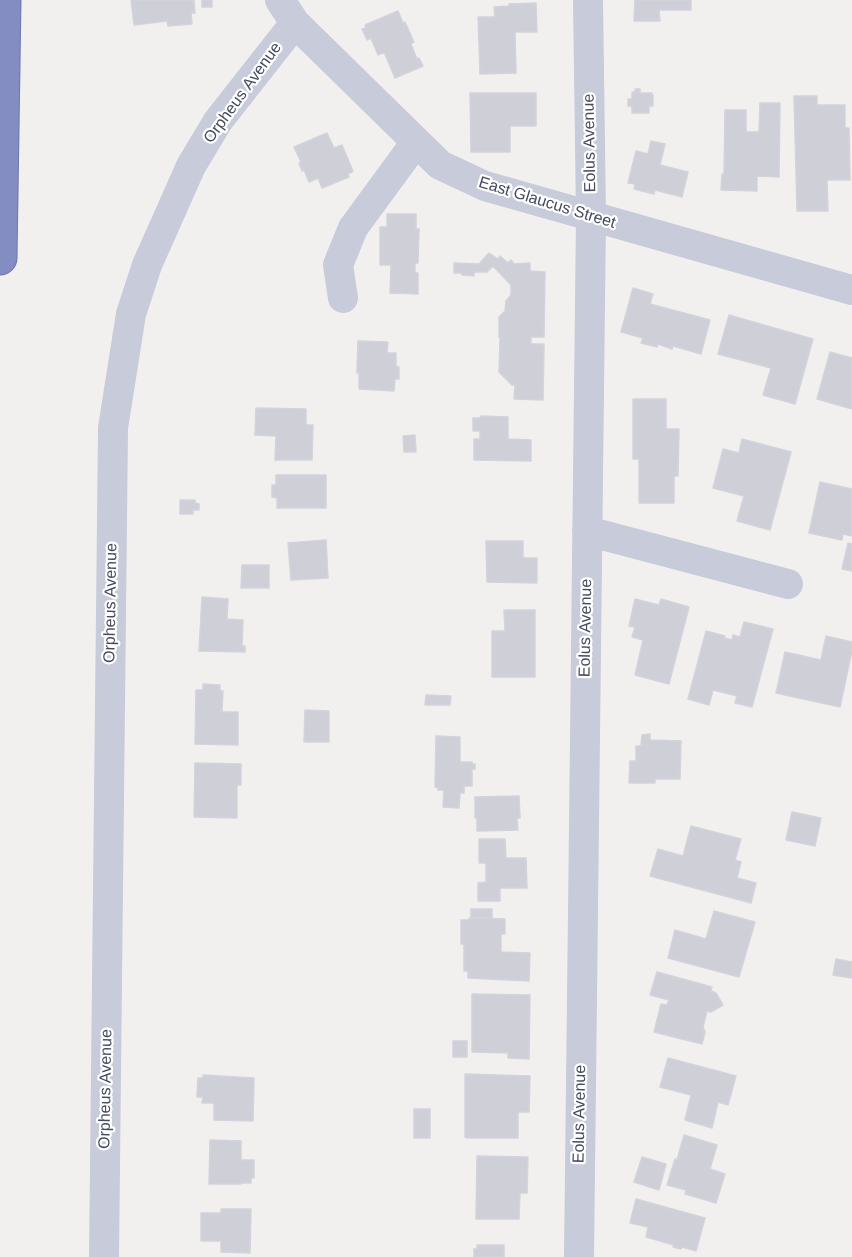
<!DOCTYPE html>
<style>
body{margin:0}
canvas{display:block;background:#f2f0ef}
</style>
<canvas width="852" height="1257"></canvas>
<script>
const g = document.querySelector('canvas').getContext('2d');
g.lineJoin = 'round';
function paint(path, color) { g.fillStyle = color; g.fill(path, 'evenodd'); }
function trace(path, color, width, dash) { g.strokeStyle = color; g.lineWidth = width; g.lineCap = dash ? 'butt' : 'round'; g.setLineDash(dash || []); g.stroke(path); }
function drawText(font, color, halo, rows, align = 'center') {
  g.font = font + ' Helvetica,sans-serif'; g.lineWidth = 4.5; g.setLineDash([]); g.textBaseline = 'middle'; g.strokeStyle = halo; g.fillStyle = color; for (const [text, x, y, turn = 0] of rows) {
    g.save(); g.translate(x, y); g.rotate((+turn || 0) * Math.PI / 180); g.textAlign = isNaN(turn) ? turn : align; if (halo) g.strokeText(text, 0, 0); g.fillText(text, 0, 0); g.restore();
  }
}
const building = new Path2D(`
 M131 0H194L195 13H191L192 24 168 26 167 21 134 25Z
 M202 0H212V7H202Z
 M635 0H691V10H659L660 21H634Z
 M536 3 537 32H515L516 73 480 74 478 17H495L494 7 509 6V4Z
 M398 11 403 23 405 22 414 42 411 44 417 59 419 58 423 66 395 78 384 52 378 55 371 38 367 40 362 29 366 28 365 25Z
 M635 89H640V93H652V95H653V106H649V113H632V106H628V99H632V92H635Z
 M470 93H536V126H510V152H471Z
 M794 96H817V105H845V128H849L850 180H827L828 211H797Z
 M760 103H780L779 177 757 176V191L721 190 722 174H724L725 110H746V132H759Z
 M327 133 334 148 342 145 353 171 348 174 349 177 322 188 318 178 309 182 304 170 302 171 299 163 301 162 294 147Z
 M651 141 665 144 660 165 688 172 682 197 655 190 654 194 634 189 635 184 628 183 636 151 648 154Z
 M387 214H416V229H419L418 263H415V273H418V294L390 293 391 265H380V227H387Z
 M489 253 498 259 500 256 508 263 511 260 514 264 530 263V271L545 272 544 337H531V344H544L543 400 514 399 515 385H512L499 372 500 337H499V317L505 311 506 301 511 295V285L493 266 487 272H474V276L462 275V273H454V263L479 264Z
 M633 288 653 294 650 304 710 320 701 354 673 346 672 349 658 344 657 347 641 343 643 338 621 332Z
 M729 315 813 339 795 404 763 395 771 368 718 354Z
 M358 341 388 342 387 353H396V366L399 367V379H395L394 391 359 389V373H357Z
 M830 352 852 358V409L817 399Z
 M633 399H666V429H679L678 476H674V503H639V459H633Z
 M256 408 306 409V425H313L312 460H275L276 436 255 435Z
 M481 416 508 417V439L531 440V461L474 460V439H480V431H473V418H480Z
 M415 435 416 452H404L403 436Z
 M742 439 791 452 770 530 737 521 744 496 713 488 723 449 739 453Z
 M276 475H326V508H277V498L272 497V485H276Z
 M820 482 852 489V536L843 534 842 540 809 533Z
 M180 500H195V503L199 504V510H193V514H180Z
 M326 540 328 578 291 580 288 543Z
 M486 541H523V558H537V583L487 582Z
 M848 543 852 544V571L842 569Z
 M242 565H269V588H241Z
 M202 597 228 599 227 619 243 620 242 646H245V652L199 651Z
 M635 599 659 605 661 599 689 607 669 684 635 675 643 640 632 637 635 627 629 626Z
 M504 610H535V677H492V631H505Z
 M744 622 773 629 752 707 735 703 737 696 713 690 709 705 688 699 706 631 725 636 724 638 732 640 733 635 740 637Z
 M826 636 852 642V651L840 707 776 693 785 652 821 660Z
 M203 684 220 685V691H223L222 712H238V745L195 744 196 690H203Z
 M426 695 451 696 450 705H425Z
 M305 710 329 711V742H304Z
 M650 734V740L681 741 680 779H655V783H629L630 761H636V746H641L642 735Z
 M436 736 460 737V762H472V764H475V769H472V786H464V793H460L459 808 443 807 444 790H438V788L435 787Z
 M195 763 241 764V785H237V818L194 817Z
 M519 796 520 818H517L518 830 477 831V818H475V797Z
 M792 812 821 818 815 846 786 840Z
 M691 826 741 839 735 860 741 862 737 878 756 883 751 903 650 876 658 849 683 856Z
 M479 839H505L506 858H526L527 888H500V901H478V883L486 882V863H479Z
 M471 909H492V918L471 917Z
 M714 911 755 922 739 977 668 958 675 930 706 939Z
 M469 918 505 919V934H501V952L530 953 529 981 468 978V971H464V944H461V920H469Z
 M836 959 852 962V978L833 975Z
 M657 972 712 987 711 991 716 993 723 1005 711 1012 707 1011 703 1027 705 1032 702 1044 654 1032 661 1004 667 1005 669 1000 650 995Z
 M472 994 530 995 529 1059 508 1058V1053L472 1052Z
 M453 1041H467V1057H453Z
 M668 1058 736 1076 728 1105 718 1102 712 1128 685 1120 691 1095 660 1087Z
 M465 1074 530 1076 529 1112H518V1138H467L465 1137Z
 M203 1075 254 1078 253 1121 214 1120V1103H202L203 1097H197L198 1078H203Z
 M414 1109H430V1138H414Z
 M684 1135 717 1145 710 1169 725 1174 716 1203 685 1194 686 1190 667 1185 675 1159 677 1160Z
 M210 1140 241 1141V1160H254V1178H251V1183H241V1184H209Z
 M477 1156 528 1157 527 1193H520L519 1219H476Z
 M642 1157 666 1164 659 1190 634 1182Z
 M636 1199 705 1218 696 1251 682 1247 681 1249 673 1247 674 1245 646 1237 648 1227 630 1223Z
 M221 1209H251L250 1253 221 1252V1241H201V1213H221Z
 M477 1245H504V1257H474V1249H477Z`);
const minor = new Path2D(`
 M280 0 295 23 440 165 485 186 852 290
 M343 298 338 265 353 228 416 142
 M587 531 788 584
 M104 1257 113 428 131 314 147 265 191 166 218 121 295 23
 M579 1257 591 216 588 0`);
const highway = new Path2D(`
 M0 258 4 0`);
const streetNames = [
 ["Orpheus Avenue",243,93,-54],
 ["Eolus Avenue",590,143,-91],
 ["East Glaucus Street",547,203,17],
 ["Orpheus Avenue",111,603,-89],
 ["Eolus Avenue",586,628,-89],
 ["Orpheus Avenue",106,1089,-89],
 ["Eolus Avenue",580,1114,-89]
];
paint(building, '#cecfd7');
trace(building, '#d3d3db', 1.5);
trace(highway, '#6e77ae', 35);
trace(minor, '#c7cbda', 30);
trace(highway, '#838dc2', 33);
drawText('16px', '#454a5e', '#fff', streetNames);
</script>
